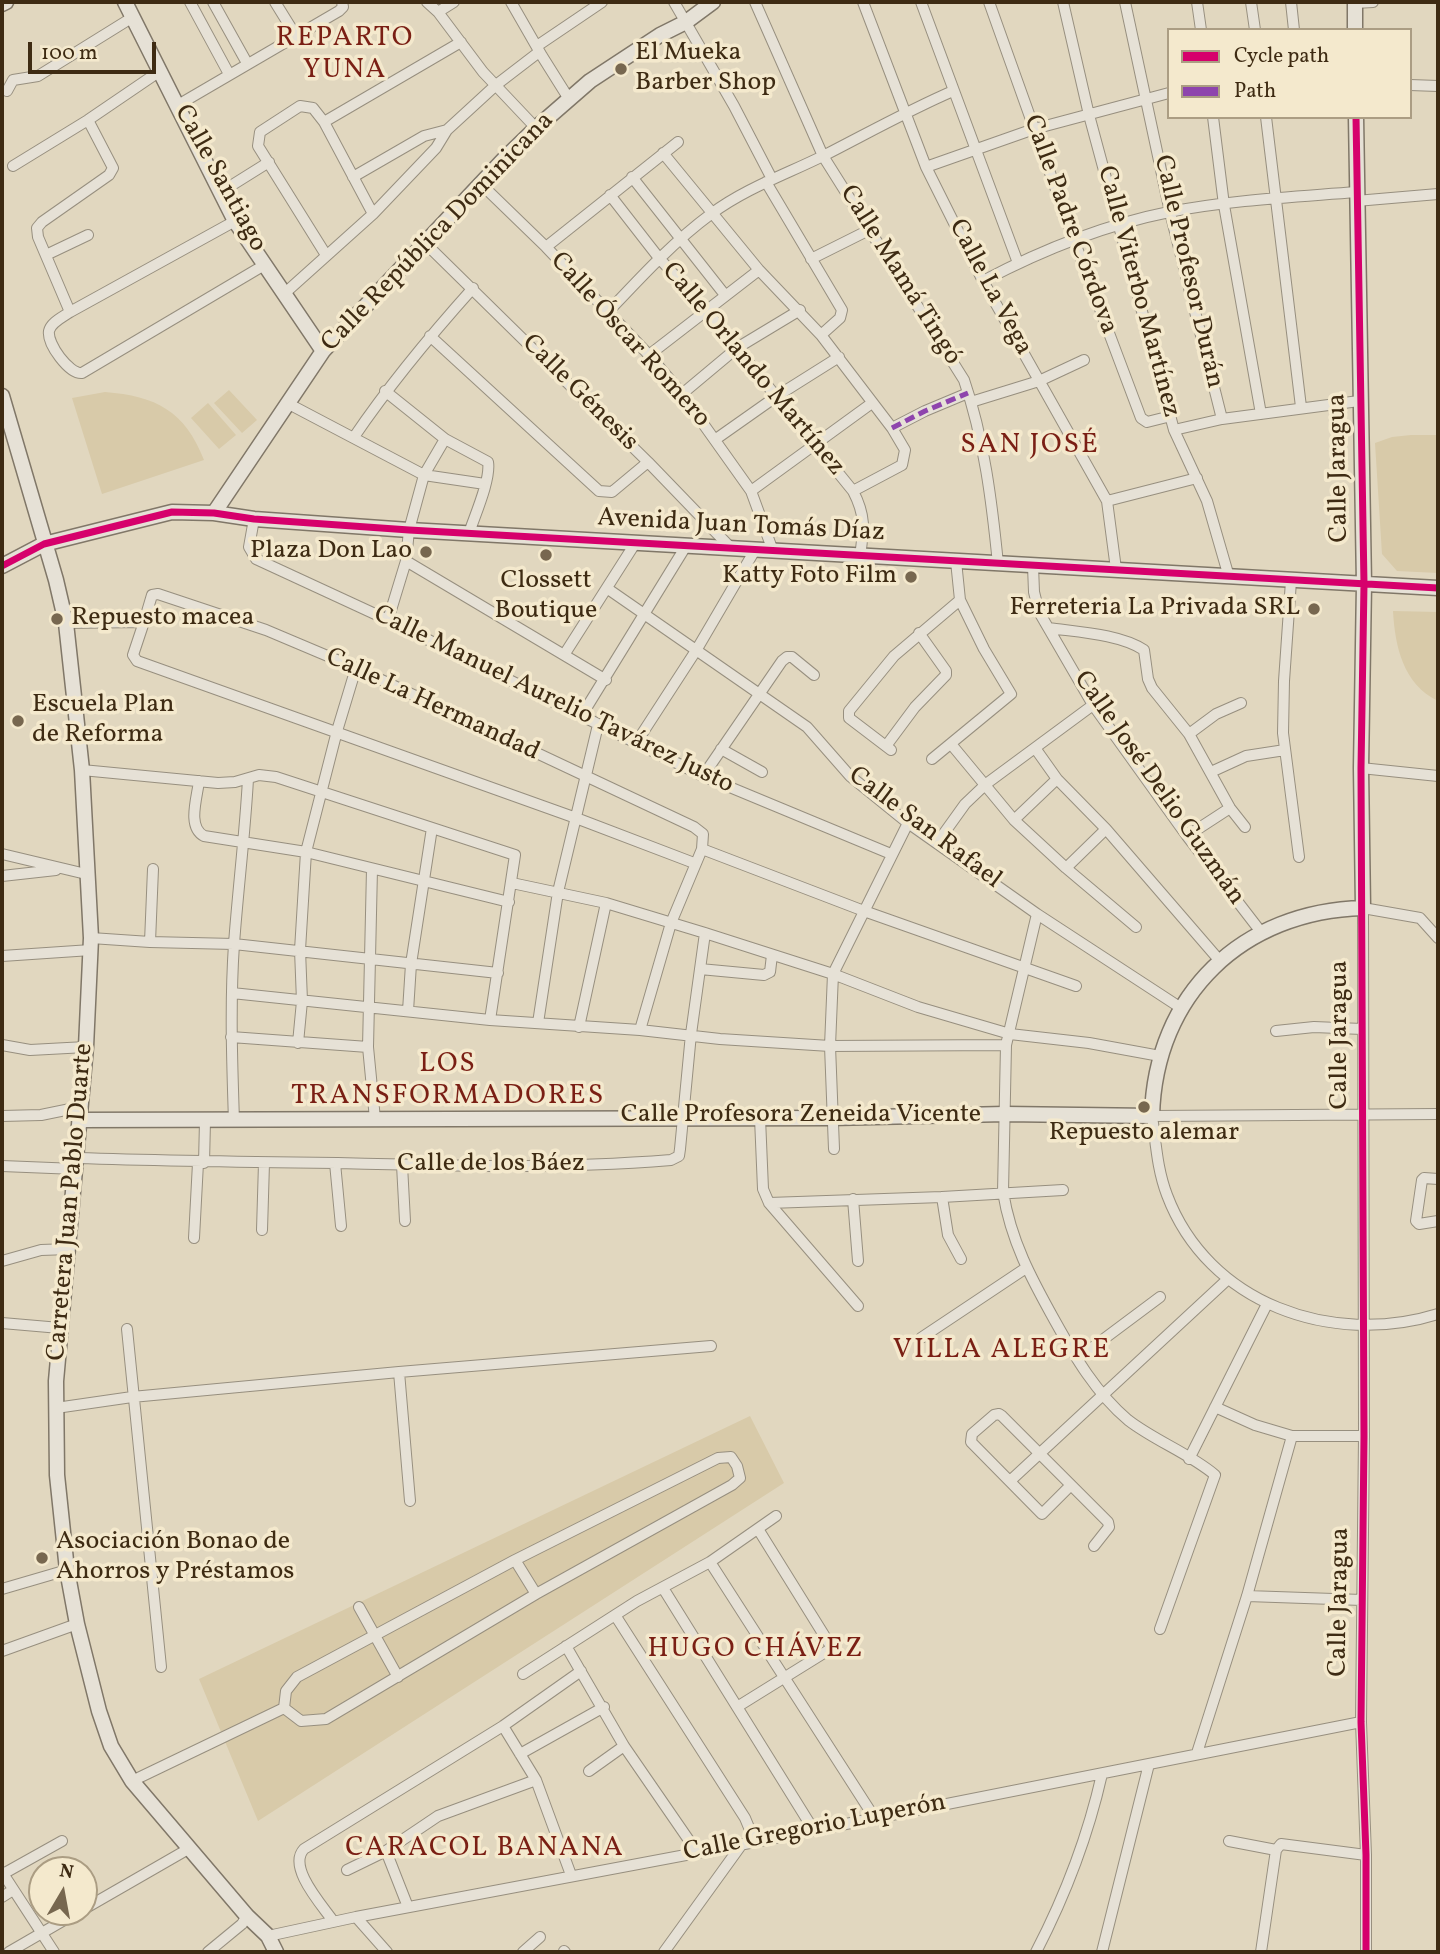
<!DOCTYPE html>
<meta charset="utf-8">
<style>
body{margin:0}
#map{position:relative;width:1440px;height:1954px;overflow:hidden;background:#e1d7bf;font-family:Vollkorn,serif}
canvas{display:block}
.frame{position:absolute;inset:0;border:4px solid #3e2b13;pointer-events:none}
.legend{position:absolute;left:1167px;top:28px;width:245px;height:91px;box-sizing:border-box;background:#f4e9cd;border:2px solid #ab9d83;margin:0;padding:9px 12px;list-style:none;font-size:21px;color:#3e2b13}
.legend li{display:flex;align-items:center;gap:14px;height:35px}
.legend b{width:35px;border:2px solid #ab9d83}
.north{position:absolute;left:28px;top:1856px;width:70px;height:70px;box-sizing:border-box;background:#f4e9cd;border:2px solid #ab9d83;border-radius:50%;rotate:10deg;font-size:19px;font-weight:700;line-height:28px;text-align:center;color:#3e2b13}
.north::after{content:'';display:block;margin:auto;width:24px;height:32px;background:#77674f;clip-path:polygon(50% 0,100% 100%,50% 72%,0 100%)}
.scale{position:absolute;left:28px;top:42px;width:128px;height:32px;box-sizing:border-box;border:4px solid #3e2b13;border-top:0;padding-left:9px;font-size:21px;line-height:24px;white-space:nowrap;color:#3e2b13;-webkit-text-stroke:5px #f4e9cd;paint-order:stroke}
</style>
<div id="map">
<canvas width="1440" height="1954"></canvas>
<div class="frame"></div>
<ul class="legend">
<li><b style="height:9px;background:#d6006c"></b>Cycle path</li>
<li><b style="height:9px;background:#8e44ad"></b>Path</li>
</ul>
<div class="north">N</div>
<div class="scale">100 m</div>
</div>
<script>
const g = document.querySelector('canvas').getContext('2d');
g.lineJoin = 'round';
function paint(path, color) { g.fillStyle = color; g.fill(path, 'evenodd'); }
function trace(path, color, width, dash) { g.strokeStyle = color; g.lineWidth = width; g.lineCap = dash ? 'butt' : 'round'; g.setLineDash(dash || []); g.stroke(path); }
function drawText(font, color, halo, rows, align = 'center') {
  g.font = font + ' Vollkorn,serif'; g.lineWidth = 7; g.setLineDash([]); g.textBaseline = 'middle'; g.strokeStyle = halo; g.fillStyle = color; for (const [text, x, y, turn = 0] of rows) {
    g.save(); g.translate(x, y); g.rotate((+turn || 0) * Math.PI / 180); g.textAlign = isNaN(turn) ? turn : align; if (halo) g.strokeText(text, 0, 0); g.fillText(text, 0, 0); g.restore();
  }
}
const green = new Path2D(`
 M229 390 257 420 242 433 214 403Z
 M105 392C156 396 185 411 204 460L102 494 72 398Z
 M208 403 236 435 219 449 191 418Z
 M1411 435H1438V573L1397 571 1382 554 1375 443 1392 437Z
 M1393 611 1438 612V701C1403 684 1395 646 1393 611Z
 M750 1416 784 1483 258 1821 199 1679Z`);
const street = new Path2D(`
 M190 2 229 74
 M213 2 247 63
 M275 2 296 36
 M427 2 438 12 483 72 536 128
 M511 2 542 56 569 99
 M674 2 734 106 772 179
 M755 2 823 156 964 380C984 438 992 503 998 564
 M863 2 926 167 983 281 1107 501 1116 569
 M921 2 1018 263
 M989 2 1074 240 1141 418 1147 422 1171 416
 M1063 2 1089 115 1174 430 1207 501 1229 577
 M1125 2 1170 212 1222 419
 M1197 2 1201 30
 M1251 2 1255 30
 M1291 2 1294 30
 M1355 3 1373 2
 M438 12 454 2
 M537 46 602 2
 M1410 85 1438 86
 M7 91 13 80 38 76 133 17
 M178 105 339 11 343 7 342 2
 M1213 117 1224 205 1261 414
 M1266 117 1301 407
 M324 122 461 42
 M663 153 759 270 821 335 892 428 905 450 902 465 853 491
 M13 166 88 120 160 71
 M926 167 1034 129 1169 93
 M353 177 424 136 447 130
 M632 177 725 295
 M766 182 842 310 840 318 821 335
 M481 184 546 247 649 355 682 394 751 491 773 551
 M221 192 269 162
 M610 195 659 258 706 310 853 491C866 516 864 529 860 556
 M1356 201 1438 194
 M235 221 70 312C63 317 51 322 49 331 47 344 69 374 82 373L266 264
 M424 242 648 462 731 548
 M546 247 678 142
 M46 255 88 235
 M326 255 258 146 260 132 300 106 313 108 324 122 373 214
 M811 259 871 229
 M983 281C1042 250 1104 225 1169 212 1230 200 1294 197 1356 192
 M285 293 373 214 436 148 447 130 496 85 539 52
 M70 312 38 237 37 228 42 222 109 175 113 168 88 120
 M607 313C640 278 673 242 711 214 746 188 787 174 825 155 868 133 909 110 953 91
 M430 336 599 491 612 492 648 462
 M649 355 759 270
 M385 391 445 439 488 462C491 479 475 515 469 533
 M682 394 737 348 800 310
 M971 402 1039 381 1084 360
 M287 403 424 475 485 484
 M892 428 925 411 968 393
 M1174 430 1222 419 1359 401
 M354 437C390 384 430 336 473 288
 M716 439 777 396 839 357
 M751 491 872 403
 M1107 501 1197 478
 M254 519 249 547 256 559 388 620 703 776 891 854
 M406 561 606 680
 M1033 566 1034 592 1039 612 1093 705 1187 836 1261 932
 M1291 581 1284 681 1283 733 1299 857
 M608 589 807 727 850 776 908 823 1037 914 1181 1008
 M388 620 406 561 409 530 424 475 445 439
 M144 622 133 655 137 661 576 818 694 863
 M66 623 144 622 152 595 158 594 266 630 356 668 694 827 703 834 702 849 671 923 640 1030
 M1049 628C1077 632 1120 634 1144 650L1148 679 1152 688 1189 734 1230 808 1245 827
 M564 655 636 542
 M582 715 686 546
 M1189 734 1216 714 1241 703
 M636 743 697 649 755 550
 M951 744 1014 820 1066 868 1136 927
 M886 746 915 707 946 675V671L919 633
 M1035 748 1057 779 1106 829 1220 961
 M721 749 762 772
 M891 750 849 718V711L894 656 960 600
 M932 759 1011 694 984 649 960 600 956 561
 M1361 768 1438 776
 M82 770 218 783 235 782 259 775 276 777 515 855 490 1020
 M1211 772 1246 756 1285 750
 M703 776 782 661 787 657H792L814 675
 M199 781C197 798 187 827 204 836L306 852 509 902
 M1014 820 1057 779
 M1187 836 1230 808
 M937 843 965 804 986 784 1093 705
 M702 849 864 911 1076 986
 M2 854 86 874
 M1066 868 1106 829
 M372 869 368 1047 375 1119
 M2 876 56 870
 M512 883 606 903 705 933 833 974 918 1007 1010 1034 1089 1043 1160 1056
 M1037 914 1006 1045 1003 1192C1011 1241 1031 1278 1055 1321 1075 1357 1096 1393 1128 1420 1155 1441 1189 1453 1215 1475L1160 1629
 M91 938 150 942 234 944 498 973
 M150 942 153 869
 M2 956 91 950
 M700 969 764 975 770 972 772 955
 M232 993 490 1020 640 1030 720 1039 830 1046 1006 1045
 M408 1011 411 964 432 828
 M538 1023 558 892 598 725
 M579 1027 606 903
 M1276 1031 1314 1027 1362 1029
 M231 1037 368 1047
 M298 1043 302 1001 300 950 306 852 337 731 356 668
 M2 1045 30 1050 86 1047
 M1438 1114 1152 1116C1156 1143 1157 1169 1167 1195 1208 1304 1332 1347 1438 1314
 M2 1116 41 1115 80 1107
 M760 1118 763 1189 769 1203 858 1306
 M234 1121C232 1062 230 1003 234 944 238 889 245 834 248 779
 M834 1149 830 1046 833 974 908 823
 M77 1158C164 1161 250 1162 337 1163 449 1166 560 1169 671 1160L679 1156 680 1149 691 1034 705 933
 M204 1163 205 1121
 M335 1163 341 1226
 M402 1165 405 1221
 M2 1166 76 1169
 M1438 1179 1424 1178 1422 1180 1416 1221 1419 1224 1438 1221
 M942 1197 948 1235 961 1259
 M853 1199 858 1261
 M769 1203 942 1197 1063 1190
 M262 1230 264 1163
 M194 1238 198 1163
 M2 1261 41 1250 69 1249
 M2 1323 60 1328
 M127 1329 161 1667
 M921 1338 1026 1268
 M1077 1359 1160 1297
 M399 1372 410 1501
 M1215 1407 1255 1425 1292 1436H1364
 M56 1408 132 1397 399 1372 711 1346
 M1189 1459 1267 1304
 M1010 1481 1228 1279
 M1071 1485 1042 1514 971 1442 972 1434 994 1415 999 1414 1002 1416 1108 1522 1109 1527 1094 1546
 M515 1560 536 1594
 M710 1562 874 1817
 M663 1588 813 1829
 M2 1589 67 1570
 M1247 1596 1362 1600
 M359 1607 398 1677
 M615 1615 745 1818 755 1842
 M566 1646 624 1746 697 1852
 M2 1651 77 1624
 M523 1674 637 1601 710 1562 776 1516
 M737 1707 832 1648 758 1529
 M503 1726 536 1780 571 1875
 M1197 1753 1247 1596 1292 1436
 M520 1754 604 1707
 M589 1771 624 1746
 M132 1781 284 1708 301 1721 326 1719 536 1594 732 1485 740 1478 737 1466 731 1457 718 1458 515 1560 297 1677 286 1691 284 1708
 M1229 1841 1276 1850
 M347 1870 386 1851
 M2 1872 54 1952
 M3 1874 62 1841
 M2 1897 13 1890
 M408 1907 386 1851 438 1816 536 1780
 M84 1909 190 1848
 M356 1917 387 1952
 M333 1921C322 1905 287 1867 304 1849L503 1726 581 1671
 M268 1936 356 1917 755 1842 1361 1722
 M564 1951 565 1952
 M9 1952 78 1912
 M208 1952 242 1924 247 1916
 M523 1952 540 1937
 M664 1952 742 1844
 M1036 1952C1065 1896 1088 1836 1102 1774
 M1102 1952 1149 1764
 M1261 1952 1276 1850 1281 1844 1366 1855
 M1366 1952V1855L1361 1722 1364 1436 1363 908 1420 918 1438 938`);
const secondary = new Path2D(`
 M125 2 235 221 323 351
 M2 4 6 2
 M1355 30V2
 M2 396 56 580 66 623 82 770 91 938 86 1047 56 1381 57 1475 67 1570 77 1624 99 1711 111 1746 132 1781 247 1916 268 1936 276 1952
 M214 513 323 351 505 158 536 128 590 81 660 35 686 22 713 2
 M2 566 44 544 172 512 214 513 254 519 409 530 1438 588
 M79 1120 831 1118 1005 1114 1152 1116C1155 994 1243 911 1363 908L1361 768 1364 584 1356 117`);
const quiet = new Path2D(`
 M892 428 925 411 968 393`);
const cycleway = new Path2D(`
 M1356 117 1364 584 1361 768 1364 1436 1361 1722 1366 1855V1952
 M2 566 44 544 172 512 214 513 254 519 409 530 1438 588`);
const markers = [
 [621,69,7,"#77674f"],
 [426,552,7,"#77674f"],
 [546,555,7,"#77674f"],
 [911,577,7,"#77674f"],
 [1314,609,7,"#77674f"],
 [57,619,7,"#77674f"],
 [18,721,7,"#77674f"],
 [1144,1107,7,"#77674f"],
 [42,1558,7,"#77674f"]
];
const poiNames = [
 ["El Mueka",635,54],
 ["Barber Shop",635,84],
 ["Plaza Don Lao",412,552,"right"],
 ["Katty Foto Film",897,577,"right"],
 ["Clossett",546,582,"center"],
 ["Boutique",546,612,"center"],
 ["Ferreteria La Privada SRL",1300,609,"right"],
 ["Repuesto macea",71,619],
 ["Escuela Plan",32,706],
 ["de Reforma",32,736],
 ["Repuesto alemar",1144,1134,"center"],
 ["Asociación Bonao de",56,1543],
 ["Ahorros y Préstamos",56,1573]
];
const streetNames = [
 ["Calle Santiago",219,179,61],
 ["Calle Padre Córdova",1069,225,70],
 ["Calle República Dominicana",439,233,-46],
 ["Calle Profesor Durán",1187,272,77],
 ["Calle Mamá Tingó",899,276,58],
 ["Calle La Vega",989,288,62],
 ["Calle Viterbo Martínez",1137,292,75],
 ["Calle Óscar Romero",629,341,48],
 ["Calle Orlando Martínez",752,370,50],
 ["Calle Génesis",579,394,45],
 ["Calle Jaragua",1340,468,-91],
 ["Avenida Juan Tomás Díaz",741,527,3],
 ["Calle Manuel Aurelio Tavárez Justo",553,701,26],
 ["Calle La Hermandad",432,706,25],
 ["Calle José Delio Guzmán",1158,789,55],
 ["Calle San Rafael",924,829,37],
 ["Calle Jaragua",1341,1035,-90],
 ["Calle Profesora Zeneida Vicente",801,1116],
 ["Calle de los Báez",491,1165],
 ["Carretera Juan Pablo Duarte",72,1202,-85],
 ["Calle Jaragua",1341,1602,-89],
 ["Calle Gregorio Luperón",815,1829,-11]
];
const neighbourhoodNames = [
 ["REPARTO",345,40],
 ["YUNA",345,72],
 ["SAN JOSÉ",1030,447],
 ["LOS",448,1066],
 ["TRANSFORMADORES",448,1098],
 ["VILLA ALEGRE",1002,1352],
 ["HUGO CHÁVEZ",756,1651],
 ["CARACOL BANANA",485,1850]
];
paint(green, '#d8caa9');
trace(street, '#978f7f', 12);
trace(secondary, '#807768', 17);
trace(street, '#e6e1d6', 10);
trace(secondary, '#e6e1d6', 14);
trace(quiet, '#8e44ad', 5, [10, 5]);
trace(cycleway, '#d6006c', 7);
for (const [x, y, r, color] of markers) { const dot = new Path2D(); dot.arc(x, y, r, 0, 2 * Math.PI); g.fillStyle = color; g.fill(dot); trace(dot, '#f4e9cd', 2.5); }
drawText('26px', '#3e2b13', '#f4e9cd', poiNames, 'left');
drawText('26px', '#3e2b13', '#f4e9cd', streetNames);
g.letterSpacing = '2px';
drawText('28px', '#7a1f14', '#f4e9cd', neighbourhoodNames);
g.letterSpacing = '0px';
</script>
